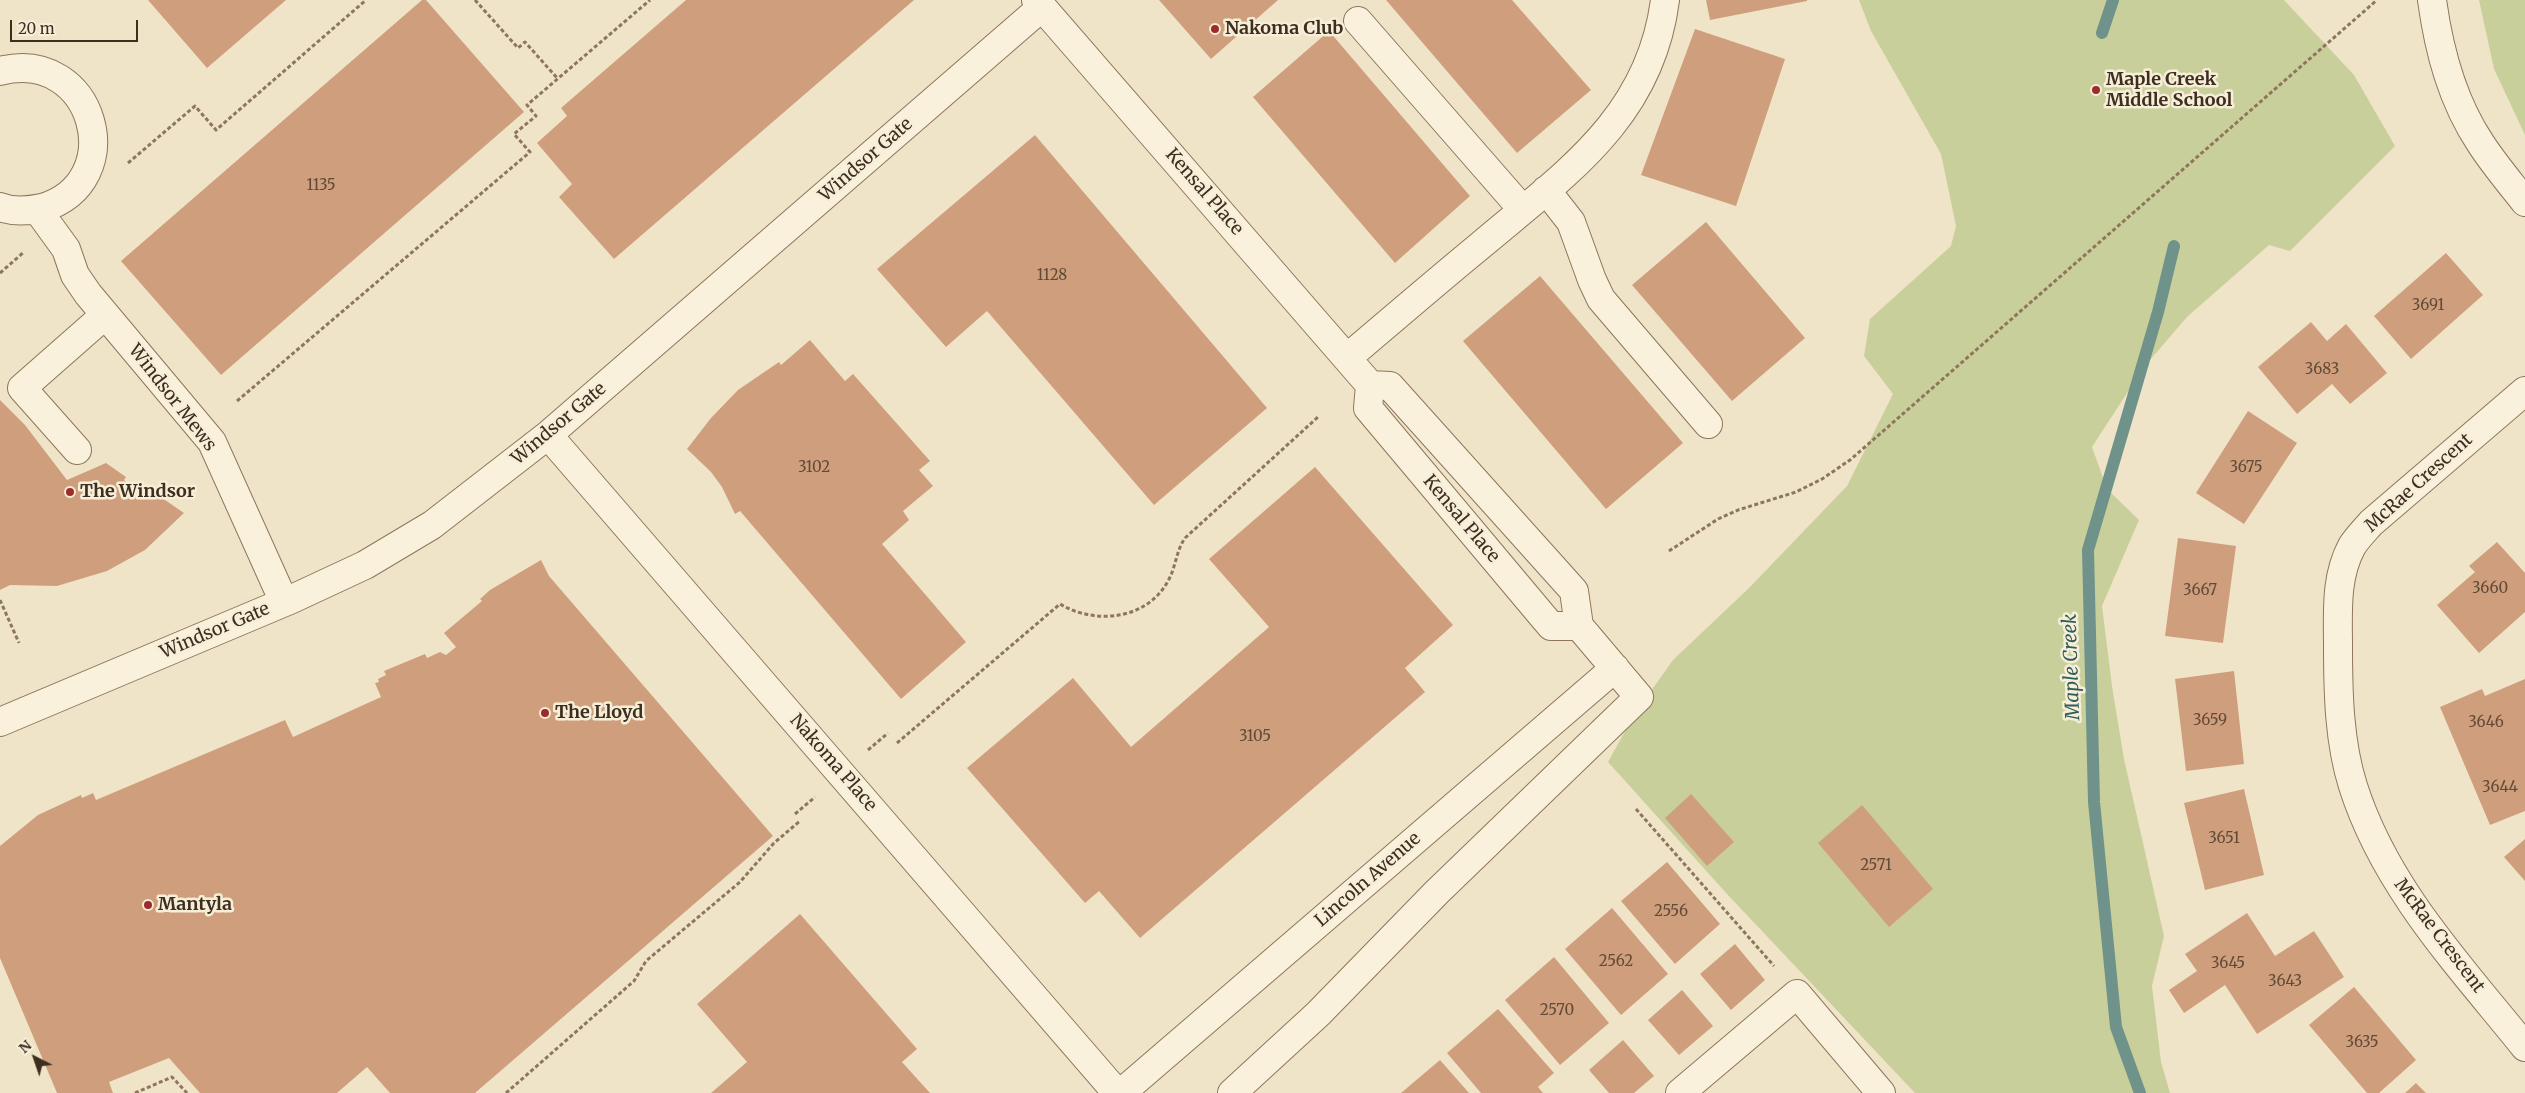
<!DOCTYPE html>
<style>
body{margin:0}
#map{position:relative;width:2525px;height:1093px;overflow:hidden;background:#f0e4c8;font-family:Merriweather,serif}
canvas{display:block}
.north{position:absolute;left:10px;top:1033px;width:50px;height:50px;-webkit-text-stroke:4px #f7eed8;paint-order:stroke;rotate:319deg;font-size:14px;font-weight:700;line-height:20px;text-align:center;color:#3d2e20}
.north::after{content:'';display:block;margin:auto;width:18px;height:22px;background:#3d2e20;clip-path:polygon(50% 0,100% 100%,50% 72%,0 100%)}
.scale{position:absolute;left:10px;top:20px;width:128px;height:22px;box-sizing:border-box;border:2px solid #3d2e20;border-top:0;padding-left:6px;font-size:15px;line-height:18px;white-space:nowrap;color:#3d2e20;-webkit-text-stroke:4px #f7eed8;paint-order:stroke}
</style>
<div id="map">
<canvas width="2525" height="1093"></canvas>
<div class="north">N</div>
<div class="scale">20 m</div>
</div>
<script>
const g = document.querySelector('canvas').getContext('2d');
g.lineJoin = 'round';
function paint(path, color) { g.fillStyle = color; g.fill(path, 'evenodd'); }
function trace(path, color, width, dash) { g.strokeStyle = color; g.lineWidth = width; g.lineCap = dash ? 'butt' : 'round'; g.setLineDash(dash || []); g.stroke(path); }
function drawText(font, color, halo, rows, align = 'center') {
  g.font = font + ' Merriweather,serif'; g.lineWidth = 5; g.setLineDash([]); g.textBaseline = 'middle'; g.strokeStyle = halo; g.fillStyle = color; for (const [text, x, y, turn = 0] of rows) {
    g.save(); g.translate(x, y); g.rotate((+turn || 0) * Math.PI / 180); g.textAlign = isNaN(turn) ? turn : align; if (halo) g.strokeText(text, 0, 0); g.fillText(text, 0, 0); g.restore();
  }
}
const green = new Path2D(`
 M1859 0H2284L2354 75 2395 146 2290 251 2269 245 2187 317 2144 367 2092 447 2107 489 2139 520 2102 606 2112 686 2124 759 2164 936 2152 986 2161 1062 2170 1093H1915L1727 894 1608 762 1634 715 1673 660 1749 588 1847 486 1893 394 1864 356 1870 319 1951 246 1956 226 1941 154 1871 31Z
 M2479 0H2525V135L2494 69Z`);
const stream = new Path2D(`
 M2102 33 2113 0
 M2140 1093 2116 1027 2094 802 2088 550 2158 312 2174 246`);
const building = new Path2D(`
 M148 0H286L207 68Z
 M422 0H426L524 112 221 375 121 261Z
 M686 0H914L614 259 559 197 572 184 537 143 567 116 561 108Z
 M1159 0H1278L1211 59Z
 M1386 0H1512L1591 90 1517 153Z
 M1706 0H1807V1L1710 20Z
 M1695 29 1785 59 1736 206 1641 175Z
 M1329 31 1470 196 1395 263 1253 97Z
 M1035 135 1267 408 1154 505 987 311 946 347 877 269Z
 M1706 222 1805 338 1732 401 1632 285Z
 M2446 253 2483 295 2411 359 2374 316Z
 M1540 276 1683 443 1606 509 1463 341Z
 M2311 322 2327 341 2346 324 2387 373 2350 404 2332 384 2297 414 2258 367Z
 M810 340 845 381 853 374 930 461 919 470 933 486 903 511 909 520 882 544 966 642 901 699 740 511 735 514 722 487 711 472 687 449 711 418 738 390 779 362 781 365Z
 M0 400 25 425 67 480 106 463 126 477 124 480 145 495 149 489 184 513 145 550 107 571 57 586 10 585 0 590Z
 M2248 411 2297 443 2244 524 2196 493Z
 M1315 467 1453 625 1405 668 1425 692 1140 938 1099 891 1085 903 967 768 1073 678 1131 747 1269 627 1209 559Z
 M2178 538 2236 546 2223 643 2165 636Z
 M2497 542 2525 573V612L2479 653 2437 605 2475 572 2469 566Z
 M541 560 549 576 773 836 475 1093H390L367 1067 337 1093H200L169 1058 109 1082 113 1093H57L0 958V846L38 815 81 795 82 798 93 793 96 800 285 720 293 737 381 697 375 683 379 682 378 679 386 675 384 671 425 654 427 658 440 652 446 655 456 647 444 633 482 601 480 599 490 590Z
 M2234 671 2244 764 2186 771 2175 679Z
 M2525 679V811L2490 825 2440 707 2482 689 2485 696Z
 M2244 789 2264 875 2205 890 2184 803Z
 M1691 794 1734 842 1707 866 1665 818Z
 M1862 805 1933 889 1889 927 1818 843Z
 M2525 839V881L2504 857Z
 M1667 862 1720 924 1675 964 1621 901Z
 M1612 908 1668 974 1621 1015 1565 949Z
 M2247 913 2275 956 2314 931 2344 977 2257 1034 2225 985 2184 1013 2169 990 2197 971 2185 954Z
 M800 914 917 1049 902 1062 930 1093H711L747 1062 697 1004Z
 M1735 944 1765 980 1731 1010 1700 974Z
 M1554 957 1609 1023 1560 1065 1505 1000Z
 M2354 987 2416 1060 2379 1093H2367L2309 1025Z
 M1682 990 1713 1026 1679 1055 1648 1020Z
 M1498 1009 1554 1073 1538 1087 1543 1093H1481L1447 1053Z
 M1623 1040 1654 1076 1634 1093H1609L1589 1070Z
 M1440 1060 1469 1093H1401Z
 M2416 1083 2426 1093H2405Z`);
const path = new Path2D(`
 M475 0 518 48 525 42 558 79
 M128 163 195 106 216 130 366 0
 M0 273 24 252
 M237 401 530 152 514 134 536 116 527 105 650 0
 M1669 551 1718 519 1738 510 1796 492 1822 479 1850 460 2377 0
 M0 600 19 643
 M897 743 1060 604C1095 625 1147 620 1168 581 1176 567 1176 551 1185 538L1318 417
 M868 750 888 733
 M1636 809 1774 966
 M795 814 815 797
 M135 1093 172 1077 187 1093
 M506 1093 634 981 646 961 740 882 774 843 800 821`);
const minor = new Path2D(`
 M1036 0 1370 385 1368 408 1540 613 1551 626H1579
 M2432 0C2439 51 2452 101 2481 144 2494 164 2510 183 2525 202
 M1358 21 1523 210
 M0 71C95 47 131 182 42 208 28 211 13 212 0 207
 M1546 190 1571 222 1592 280 1601 299 1708 424
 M37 209 66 249 75 275 88 294 212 442 284 602
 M1347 358C1392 320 1436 282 1481 245 1565 174 1650 118 1665 0
 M2525 391 2371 523C2365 530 2357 538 2352 546 2335 577 2338 613 2338 646 2338 692 2339 742 2353 786 2385 887 2459 965 2525 1047
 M548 435 1117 1093
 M77 450 22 388 105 315
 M0 722 292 599 365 565 432 525 548 435 1042 7
 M1121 1093 1615 668
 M1232 1093 1318 1014 1437 892 1639 697 1579 626 1574 591 1390 386 1370 385
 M1680 1093 1797 994 1881 1093`);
const markers = [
 [1215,29,5,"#9e2a2b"],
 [2096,90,5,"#9e2a2b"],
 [70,492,5,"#9e2a2b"],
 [545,713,5,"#9e2a2b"],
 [148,905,5,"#9e2a2b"]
];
const numberNames = [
 ["1135",321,186],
 ["1128",1052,276],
 ["3691",2428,306],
 ["3683",2322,370],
 ["3102",814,468],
 ["3675",2246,468],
 ["3660",2490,589],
 ["3667",2200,591],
 ["3659",2210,721],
 ["3646",2486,723],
 ["3105",1255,737],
 ["3644",2500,788],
 ["3651",2224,839],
 ["2571",1876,866],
 ["2556",1671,912],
 ["2562",1616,962],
 ["3645",2228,964],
 ["3643",2285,982],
 ["2570",1557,1011],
 ["3635",2362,1043]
];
const poiNames = [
 ["Nakoma Club",1225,29],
 ["Maple Creek",2106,80],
 ["Middle School",2106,101],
 ["The Windsor",80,492],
 ["The Lloyd",555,713],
 ["Mantyla",158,905]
];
const streetNames = [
 ["Windsor Gate",866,160,-41],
 ["Kensal Place",1204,192,49],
 ["Windsor Mews",172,398,52],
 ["Windsor Gate",559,424,-40],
 ["McRae Crescent",2419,483,-42],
 ["Kensal Place",1461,519,50],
 ["Windsor Gate",215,631,-23],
 ["Nakoma Place",833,763,49],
 ["Lincoln Avenue",1368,880,-41],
 ["McRae Crescent",2439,936,53]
];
const waterNames = [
 ["Maple Creek",2072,667,-92]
];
paint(green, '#c9cf9b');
trace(stream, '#6f938a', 12);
paint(building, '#cf9f7d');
trace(minor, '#8d765c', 30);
trace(path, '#8d765c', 3, [4, 2.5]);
trace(minor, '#faf1dc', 28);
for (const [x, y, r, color] of markers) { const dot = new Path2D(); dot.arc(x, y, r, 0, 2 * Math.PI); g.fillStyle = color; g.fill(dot); trace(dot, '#f7eed8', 2); }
drawText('15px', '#624a37', null, numberNames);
drawText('bold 18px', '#3d2e20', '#f7eed8', poiNames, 'left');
drawText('18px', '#3d2e20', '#f7eed8', streetNames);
drawText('italic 19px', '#2f5d5a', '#f7eed8', waterNames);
</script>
